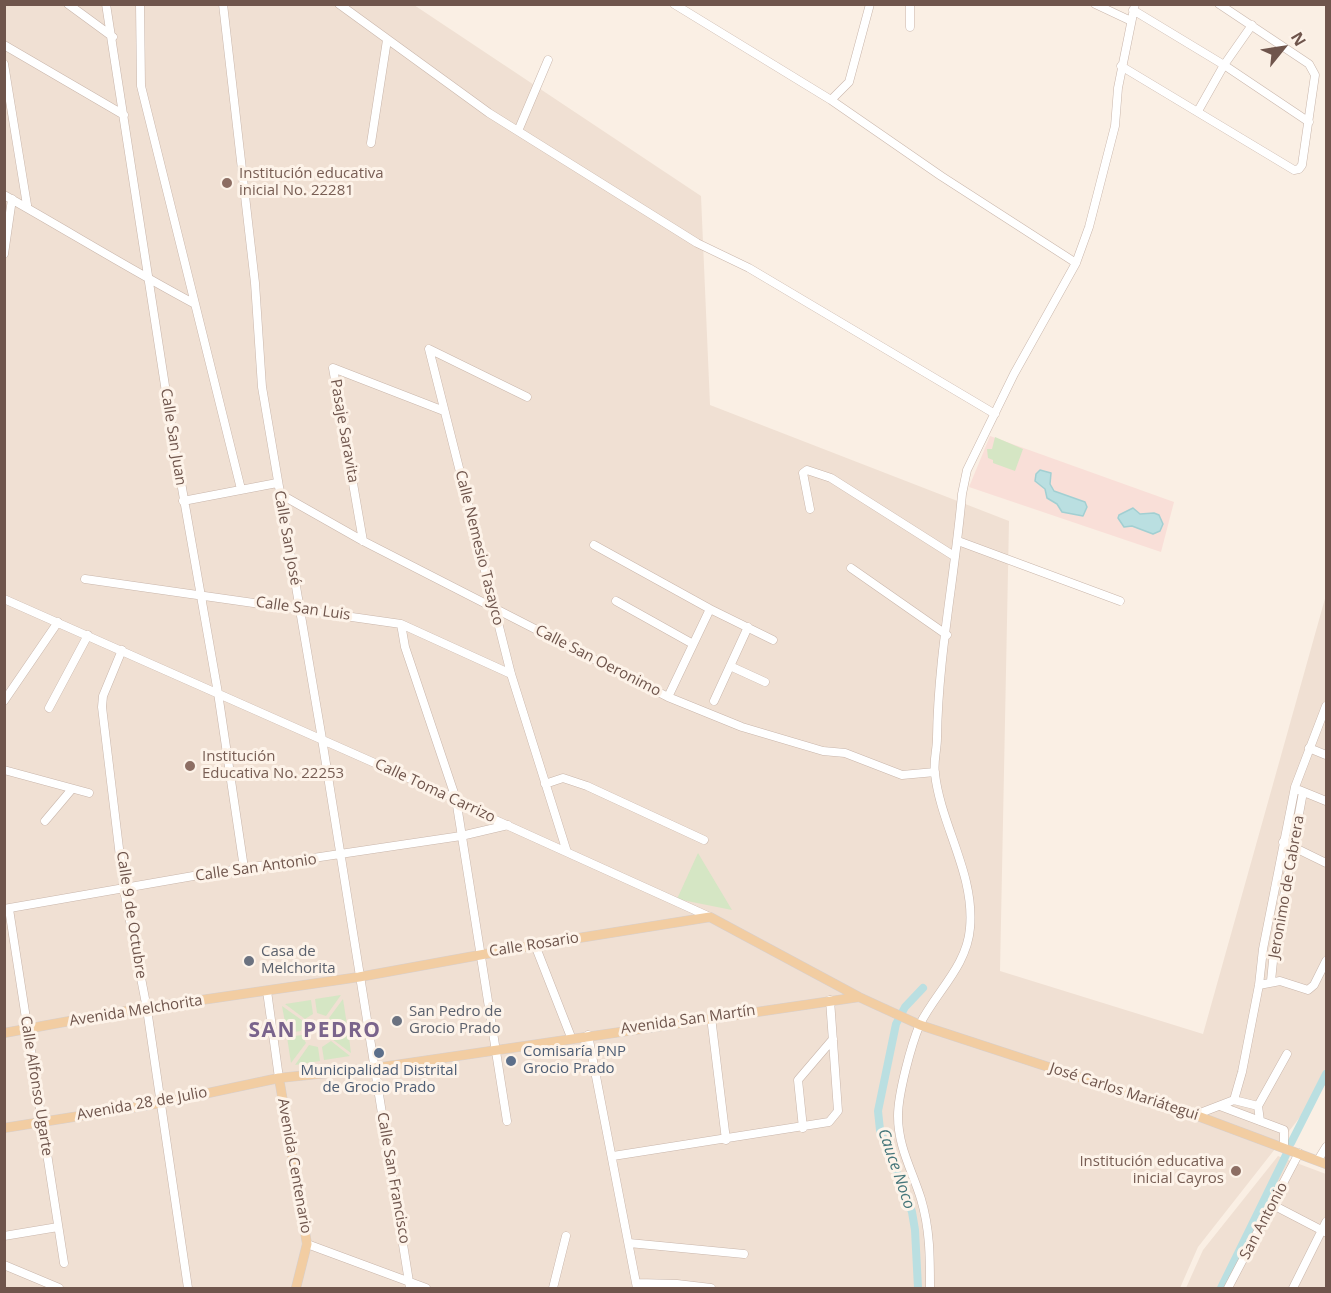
<!DOCTYPE html>
<meta charset="utf-8">
<style>
body{margin:0}
#map{position:relative;width:1331px;height:1293px;overflow:hidden;background:#faefe4;font-family:"Open Sans",sans-serif}
canvas{display:block}
.frame{position:absolute;inset:0;border:6px solid #6f554c;pointer-events:none}
.north{position:absolute;left:1253px;top:18px;width:60px;height:60px;-webkit-text-stroke:4px #fdf3e9;paint-order:stroke;rotate:60deg;font-size:16px;font-weight:700;line-height:24px;text-align:center;color:#6f554c}
.north::after{content:'';display:block;margin:auto;width:21px;height:27px;background:#6f554c;clip-path:polygon(50% 0,100% 100%,50% 72%,0 100%)}
</style>
<div id="map">
<canvas width="1331" height="1293"></canvas>
<div class="frame"></div>
<div class="north">N</div>
</div>
<script>
const g = document.querySelector('canvas').getContext('2d');
g.lineJoin = 'round';
function paint(path, color) { g.fillStyle = color; g.fill(path, 'evenodd'); }
function trace(path, color, width, dash) { g.strokeStyle = color; g.lineWidth = width; g.lineCap = dash ? 'butt' : 'round'; g.setLineDash(dash || []); g.stroke(path); }
function drawText(font, color, halo, rows, align = 'center') {
  g.font = font + ' "Open Sans",sans-serif'; g.lineWidth = 6; g.setLineDash([]); g.textBaseline = 'middle'; g.strokeStyle = halo; g.fillStyle = color; for (const [text, x, y, turn = 0] of rows) {
    g.save(); g.translate(x, y); g.rotate((+turn || 0) * Math.PI / 180); g.textAlign = isNaN(turn) ? turn : align; if (halo) g.strokeText(text, 0, 0); g.fillText(text, 0, 0); g.restore();
  }
}
const residential = new Path2D(`
 M5 5H414L701 196 710 405 1009 521 1000 971 1203 1034 1326 595V1084L1198 1247 1180 1288H5Z
 M1278 1156 1326 1174V1288H1186L1203 1250Z`);
const commercial = new Path2D(`
 M990 436 1174 502 1161 552 969 487Z`);
const green = new Path2D(`
 M995 437 1023 449 1015 471 993 463V460L988 458 987 449H992Z
 M698 853 732 910 677 899Z
 M341 995 326 1016 317 1013 315 999Z
 M343 999 347 1025 334 1027 329 1018Z
 M311 1000 313 1014 305 1019 285 1004Z
 M282 1006 303 1021 301 1031 287 1033Z
 M348 1029 351 1053 332 1039 335 1030Z
 M302 1035 306 1043 291 1063 287 1037Z
 M331 1041 350 1056 324 1060 322 1047Z
 M309 1045 318 1047 320 1061 295 1065Z`);
const water = new Path2D(`
 M1040 470 1051 473 1050 484 1054 491 1085 502 1087 507 1083 516 1062 512 1057 504 1047 498 1045 489 1035 481 1036 474Z
 M1133 508 1140 514 1154 513 1159 515 1163 524 1160 531 1153 534 1132 526 1124 527 1118 518 1119 515Z`);
const canal = new Path2D(`
 M1291 1143 1326 1074
 M918 1288 915 1230 912 1212 880 1130 878 1111 896 1024 905 1007 923 988
 M1221 1288 1286 1155`);
const minor = new Path2D(`
 M68 4 113 37
 M106 4 172 431 218 693 244 868
 M140 4 141 86 241 489
 M223 4 255 283 262 387 322 739 410 1288
 M339 4 489 113 697 243 749 268 995 414
 M674 4 831 100 941 176 1076 263
 M1095 4 1129 20
 M1133 10 1224 65 1309 122
 M910 27V4
 M4 45 124 115
 M4 64 27 205
 M1121 66 1294 170 1299 169 1302 165 1315 75 1309 64 1219 4
 M831 100 849 82 870 4
 M1198 111 1224 65 1252 25
 M518 131 548 60
 M371 143 387 40
 M4 195C68 231 131 270 195 304
 M4 254 12 199
 M527 397 429 349 511 674 567 852
 M280 494 363 541 668 697 742 727 823 751 845 753 902 775 935 772
 M183 501 277 483
 M810 509 803 473 807 470 831 478 954 556
 M363 541 333 368 444 411
 M958 541 1120 601
 M594 545 710 609 773 640
 M851 568 947 635
 M85 579 401 624 511 674
 M4 599 456 799 480 813 710 917
 M616 601 693 644
 M401 624 405 647 456 799 507 1121
 M122 650 103 696 102 707 124 890 147 1009 188 1288
 M730 666 765 682
 M668 697 710 609
 M4 701 58 622
 M714 701 748 627
 M49 708 88 635
 M1309 748 1326 755
 M4 770 89 793
 M545 784 563 778 587 786 704 840
 M1299 790 1326 801
 M45 821 72 789
 M1283 842 1326 863
 M4 909 199 875 461 836 508 825
 M9 909 64 1263
 M535 945 571 1037
 M1271 981 1274 951 1303 792
 M1259 985 1280 981 1308 990 1314 985 1326 961
 M267 991 279 1078
 M711 1017 726 1140
 M588 1035 637 1288
 M1234 1100 1258 1106
 M1220 1106 1284 1130V1148
 M1195 1115 1234 1100 1242 1072 1259 985 1263 949 1295 787 1326 706
 M1260 1121 1258 1106 1287 1054
 M803 1128 798 1080 833 1039
 M613 1156 829 1122 838 1111 830 1000
 M1318 1160 1326 1147
 M1273 1205 1325 1232
 M4 1236 58 1227
 M629 1243 744 1254
 M307 1244 426 1288
 M4 1265 59 1288
 M637 1283 677 1284 711 1288
 M553 1288 566 1236
 M930 1288C930 1257 930 1229 921 1199 912 1170 898 1147 898 1116 898 1094 911 1045 920 1024 936 992 967 966 970 928 975 874 941 826 935 774 933 762 937 750 937 738 938 656 955 576 962 494L967 470 1014 374 1076 263 1089 227 1115 126 1118 88 1135 4
 M1228 1288 1299 1153
 M1293 1288 1326 1222`);
const major = new Path2D(`
 M4 1033 119 1012 359 977 535 945 710 917 859 997 920 1025 1195 1115 1326 1164
 M279 1078 307 1244 296 1288
 M4 1128 161 1103 279 1078 375 1068 859 997`);
const markers = [
 [227,183,6,"#8d6e63"],
 [190,766,6,"#8d6e63"],
 [249,961,6,"#6b7280"],
 [397,1021,6,"#6b7280"],
 [379,1053,6,"#5c6f8a"],
 [511,1061,6,"#5c6f8a"],
 [1236,1171,6,"#8d6e63"]
];
const educationNames = [
 ["Institución educativa",239,174],
 ["inicial No. 22281",239,191],
 ["Institución",202,757],
 ["Educativa No. 22253",202,774],
 ["Institución educativa",1224,1162,"right"],
 ["inicial Cayros",1224,1179,"right"]
];
const streetNames = [
 ["Pasaje Saravita",344,431,80],
 ["Calle San Juan",173,437,81],
 ["Calle San José",287,538,80],
 ["Calle Nemesio Tasayco",479,548,76],
 ["Calle San Luis",303,609,8],
 ["Calle San Oeronimo",598,661,27],
 ["Calle Toma Carrizo",435,791,25],
 ["Calle San Antonio",256,868,-8],
 ["Jeronimo de Cabrera",1287,887,-80],
 ["Calle 9 de Octubre",131,915,81],
 ["Calle Rosario",534,945,-9],
 ["Avenida Melchorita",136,1011,-9],
 ["Avenida San Martín",688,1020,-8],
 ["Calle Alfonso Ugarte",36,1086,81],
 ["José Carlos Mariátegui",1124,1092,18],
 ["Avenida 28 de Julio",142,1104,-10],
 ["Avenida Centenario",294,1166,80],
 ["Calle San Francisco",393,1178,80],
 ["San Antonio",1264,1221,-62]
];
const worshipNames = [
 ["Casa de",261,952],
 ["Melchorita",261,969],
 ["San Pedro de",409,1012],
 ["Grocio Prado",409,1029]
];
const serviceNames = [
 ["Comisaría PNP",523,1052],
 ["Grocio Prado",523,1069],
 ["Municipalidad Distrital",379,1071,"center"],
 ["de Grocio Prado",379,1088,"center"]
];
const waterNames = [
 ["Cauce Noco",896,1169,71]
];
const districtNames = [
 ["SAN PEDRO",315,1031]
];
paint(residential, '#f0e0d3');
paint(commercial, '#f9dfd8');
paint(green, '#d5e6c4');
paint(water, '#badfe1');
trace(water, '#a2cfd2', 1.5);
trace(canal, '#badfe1', 8);
trace(minor, '#c9b6ab', 9);
trace(major, '#d7cfcd', 10);
trace(minor, '#fff', 8);
trace(major, '#f2cda2', 9);
for (const [x, y, r, color] of markers) { const dot = new Path2D(); dot.arc(x, y, r, 0, 2 * Math.PI); g.fillStyle = color; g.fill(dot); trace(dot, '#fdf3e9', 2); }
drawText('15px', '#785e54', '#fdf3e9', educationNames, 'left');
drawText('15px', '#6f554c', '#fdf3e9', streetNames);
drawText('15px', '#5b616d', '#fdf3e9', worshipNames, 'left');
drawText('15px', '#4e5e75', '#fdf3e9', serviceNames, 'left');
drawText('italic 16px', '#45767a', '#fdf3e9', waterNames);
g.letterSpacing = '1.5px';
drawText('bold 21px', '#7a648c', '#fdf3e9', districtNames);
g.letterSpacing = '0px';
</script>
